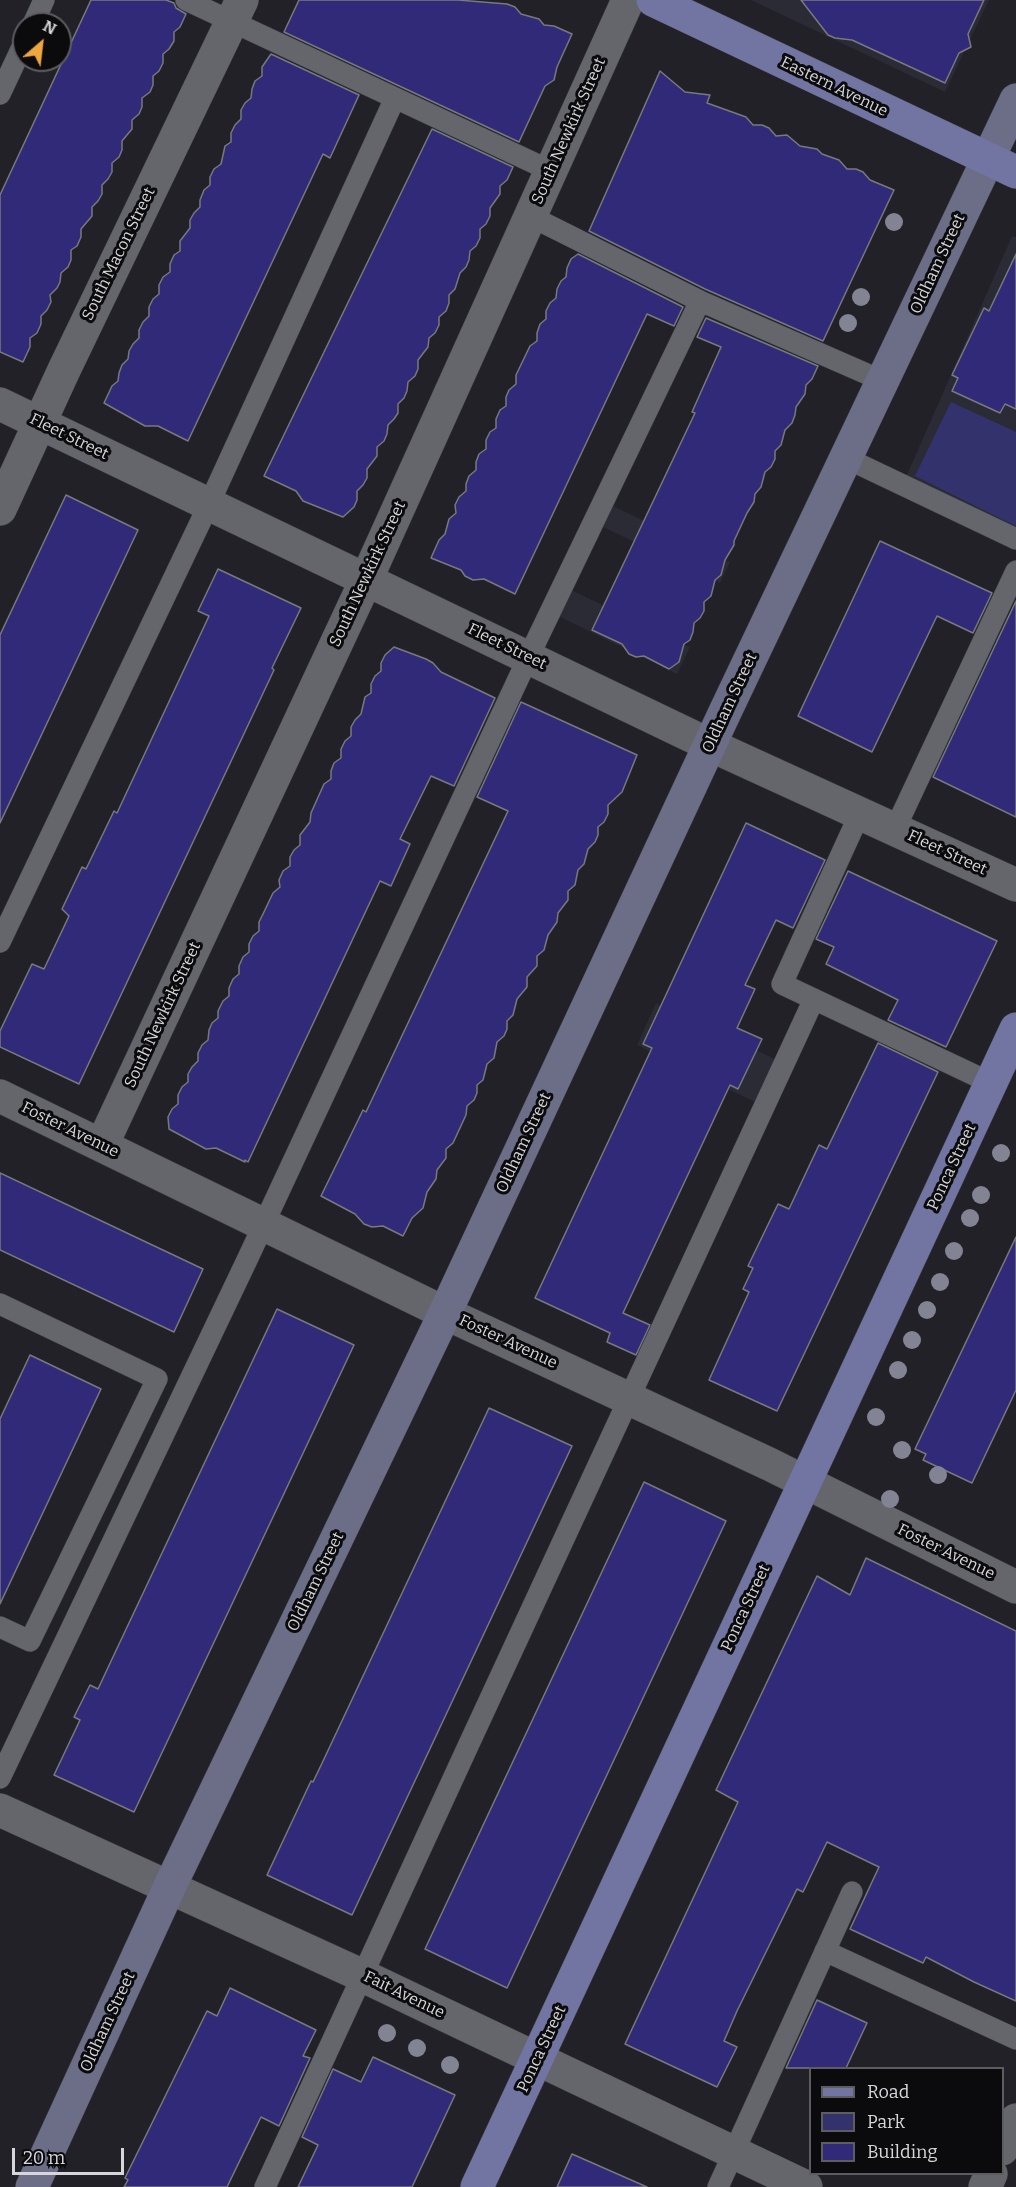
<!DOCTYPE html>
<style>
body{margin:0}
#map{position:relative;width:1016px;height:2187px;overflow:hidden;background:#212127;font-family:Bitter,serif}
canvas{display:block}
.legend{position:absolute;left:809px;top:2067px;width:195px;height:108px;box-sizing:border-box;background:#0b0b0d;border:2px solid #5d5d5f;margin:0;padding:8px 10px;list-style:none;font-size:18px;color:#d7d7db}
.legend li{display:flex;align-items:center;gap:12px;height:30px}
.legend b{width:30px;border:2px solid #5d5d5f}
.north{position:absolute;left:12px;top:12px;width:60px;height:60px;box-sizing:border-box;background:#0b0b0d;border:2px solid #5d5d5f;border-radius:50%;rotate:28deg;font-size:16px;font-weight:700;line-height:24px;text-align:center;color:#d7d7db}
.north::after{content:'';display:block;margin:auto;width:21px;height:27px;background:#f0a63f;clip-path:polygon(50% 0,100% 100%,50% 72%,0 100%)}
.scale{position:absolute;left:12px;top:2148px;width:112px;height:27px;box-sizing:border-box;border:3px solid #d7d7db;border-top:0;padding-left:8px;font-size:18px;line-height:21px;white-space:nowrap;color:#d7d7db;-webkit-text-stroke:4px #0b0b0d;paint-order:stroke}
</style>
<div id="map">
<canvas width="1016" height="2187"></canvas>
<ul class="legend">
<li><b style="height:8px;background:#7274a2"></b>Road</li>
<li><b style="height:16px;background:#34326d"></b>Park</li>
<li><b style="height:16px;background:#312a78"></b>Building</li>
</ul>
<div class="north">N</div>
<div class="scale">20 m</div>
</div>
<script>
const g = document.querySelector('canvas').getContext('2d');
g.lineJoin = 'round';
function paint(path, color) { g.fillStyle = color; g.fill(path, 'evenodd'); }
function trace(path, color, width, dash) { g.strokeStyle = color; g.lineWidth = width; g.lineCap = dash ? 'butt' : 'round'; g.setLineDash(dash || []); g.stroke(path); }
function drawText(font, color, halo, rows, align = 'center') {
  g.font = font + ' Bitter,serif'; g.lineWidth = 6; g.setLineDash([]); g.textBaseline = 'middle'; g.strokeStyle = halo; g.fillStyle = color; for (const [text, x, y, turn = 0] of rows) {
    g.save(); g.translate(x, y); g.rotate((+turn || 0) * Math.PI / 180); g.textAlign = isNaN(turn) ? turn : align; if (halo) g.strokeText(text, 0, 0); g.fillText(text, 0, 0); g.restore();
  }
}
const built = new Path2D(`
 M751 0H989L945 92Z
 M1012 236 1016 237V528L906 477Z
 M611 505 730 562 720 583 601 526Z
 M567 588 690 647 677 674 554 614Z
 M656 1003 779 1061 757 1103 637 1045Z`);
const green = new Path2D(`
 M951 402 1016 432V526L915 476Z`);
const building = new Path2D(`
 M91 0H166L174 3 176 8 186 14 180 27 174 32V41L169 49 163 54V63L159 71 153 76V85L150 92 142 98V107L139 114 132 120V129L122 141V150L119 157 112 163V172L108 179 102 185V194L98 201 92 207V216L81 229V237L77 246 71 250V260L68 267 61 273 60 282 57 288 50 295 51 302 47 310 41 316V324L37 333 30 338V347L23 362 0 352V195Z
 M299 0H458L507 4 515 7 521 14 539 19 544 25 554 26 572 34 557 67 554 80 545 86 519 142 284 32Z
 M801 0H984L968 34 971 47 959 53 945 83 852 40 835 38 828 35Z
 M271 54 359 95 330 158 323 154 188 441 158 426H145L104 403 112 386 118 381 119 373 122 365 128 359 129 351 133 344 139 338V330L143 322 149 316V307L153 299 159 294V285L163 277 170 272V264L174 255 180 251V241L190 228V220L194 213 200 207V200L204 190 210 185V177L214 169 221 164 225 146 231 142V133L235 125 241 119V110L245 103 251 98 252 89 255 81 262 76V67Z
 M660 71 685 92 710 95 707 103 746 117 753 125H762L769 128 776 136 787 135 800 146 817 149 822 154 839 160 847 169H856L863 172 870 180 894 190 823 341 705 289 589 231Z
 M432 129 513 167 507 180 500 186V194L490 208V216L486 224 480 229V238L476 246 470 251 469 260 466 267 460 273 455 289 449 295V303L446 311 439 317V325L435 333 429 338 428 347 418 360V369L415 376 408 382 407 391 404 398 398 404V413L394 419 388 425 387 434 384 441 377 447V456L367 469V478L363 485 357 491V500L354 507 343 517 303 501 296 491 264 476Z
 M578 254 683 307 674 326 647 314 515 594 484 579 473 580 465 576 461 570 431 558 439 540 445 534 449 519 456 513 455 505 459 497 466 491V484L469 476 476 470V462L479 454 486 449V440L490 432 496 428V419L500 410 506 406V397L509 390 516 384V375L530 346 537 341V333L540 324 546 319V311L550 303 556 298 557 289 561 281 566 277 567 268 571 259Z
 M1016 254V409L1005 404 1000 413 952 391 958 378 952 375 984 308 989 311Z
 M706 318 818 366 812 379 806 385 805 394 796 407 795 415 792 423 785 430 781 445 775 451V459L771 467 765 472 761 487 755 494 754 502 747 513 734 541V545L725 560 721 575 715 580 711 596 704 602V611L700 618 694 623 693 632 690 640 684 644 679 662 669 669 644 656 636 657 629 654 622 644 592 630 695 413 692 412 721 347 697 337Z
 M66 495 138 530 0 823V635Z
 M880 541 992 593 973 633 937 616 872 752 798 716Z
 M218 569 301 608 272 668 274 670 79 1084 0 1047V1031L32 964 44 969 69 916 62 909 82 867 86 869 114 811 117 813 209 616 198 611Z
 M1016 601V817L933 777Z
 M394 647 426 659 433 663 441 672 495 698 454 786 431 776 400 839 410 844 391 886 380 881 248 1162 245 1160V1162L216 1148 206 1149 169 1129 168 1117 172 1109 178 1104V1095L182 1087 188 1082V1074L192 1067 198 1061V1053L202 1045 208 1040 209 1030 212 1023 218 1018V1011L223 1001 229 996V988L233 979 239 974V966L243 957 249 952V944L253 936 259 931V922L263 914 273 893 280 887 279 880 283 871 290 866V857L294 850 300 845V835L310 822 311 813 324 784 331 779V771L334 763 341 758V749L345 741 351 736V727L355 720 361 714 365 697 371 693V684L375 676 381 671V663L385 655Z
 M521 702 637 755 622 792 608 805V814L604 822 598 827V835L595 842 588 849 584 864 578 870 575 885 568 891V900L558 913 557 922 548 935 544 950 537 956V966L527 977V987L517 999 513 1015 507 1021V1029L504 1036 497 1042 494 1058 487 1064 483 1080 477 1085V1093L474 1100 467 1106 466 1115 453 1143 446 1149V1158L437 1170 436 1179 427 1192 423 1208 412 1218 403 1236 383 1226 372 1227 364 1224 355 1214 321 1196 363 1110 366 1112 508 811 477 797Z
 M746 823 825 860 793 928 776 920 745 985 755 989 737 1028 762 1039 738 1089 730 1085 623 1313 650 1325 636 1355 607 1342 610 1333 535 1298 652 1048 643 1044Z
 M848 871 997 941 946 1047 888 1020 898 1000 826 964 834 947 816 939Z
 M878 1043 938 1072 777 1411 709 1380 749 1292 743 1289 753 1268 748 1266 778 1204 789 1209 819 1145 827 1149Z
 M0 1173 203 1269 174 1332 0 1250Z
 M1016 1237V1390L972 1483 923 1460 926 1454 915 1449Z
 M277 1309 354 1345 134 1812 54 1775 80 1720 74 1717 90 1685 98 1689 112 1659Z
 M30 1355 101 1389 0 1604V1419Z
 M489 1408 572 1446 352 1915 267 1875 311 1781 313 1782 324 1759Z
 M644 1482 726 1521 507 1988 425 1949Z
 M866 1558 1016 1631V2001L974 1982 926 1957 923 1963 850 1929 879 1867 827 1842 803 1892 797 1889 737 2011 724 2041 737 2047 717 2087 625 2044 738 1802 716 1790 817 1576 850 1595Z
 M230 1988 316 2030 303 2056 310 2058 279 2126 261 2117 227 2187H124L128 2180 125 2178 207 2011 217 2016Z
 M817 2000 867 2023 846 2068H786Z
 M373 2057 455 2095 412 2187H298L318 2145 302 2137 333 2069 361 2082Z
 M572 2154 647 2187H557Z`);
const lane = new Path2D(`
 M186 0 551 171
 M33 24 44 0
 M0 94 24 43
 M530 216 700 301 883 381
 M846 458 1016 539
 M860 813 782 984 991 1083
 M895 829 1016 571
 M0 942 209 504 395 98
 M0 1304 157 1379 30 1641 0 1627
 M0 1778 247 1260 528 658 700 301
 M825 1951 1016 2039
 M265 2187C446 1790 632 1396 814 999
 M718 2187 852 1892`);
const street = new Path2D(`
 M0 404 710 745 1016 885
 M0 509 64 370 242 0
 M0 1096 445 1313 769 1464 1016 1587
 M102 1145 366 580 628 0
 M0 1810 361 1975 806 2187
 M1002 2149 1016 2120
 M985 2187 991 2174`);
const secondary = new Path2D(`
 M32 2187 169 1888 445 1313 725 712 1016 100`);
const primary = new Path2D(`
 M653 0 1016 172
 M477 2187 1016 1029`);
const trees = [
 [894,222],
 [861,297],
 [848,323],
 [1001,1153],
 [981,1195],
 [970,1218],
 [954,1251],
 [940,1282],
 [927,1310],
 [912,1340],
 [898,1370],
 [876,1417],
 [902,1450],
 [938,1475],
 [890,1499],
 [387,2033],
 [417,2048],
 [450,2065]
];
const streetNames = [
 ["Eastern Avenue",834,87,26],
 ["South Newkirk Street",569,131,-66],
 ["South Macon Street",119,254,-64],
 ["Oldham Street",938,264,-65],
 ["Fleet Street",69,437,26],
 ["South Newkirk Street",368,574,-65],
 ["Fleet Street",507,647,26],
 ["Oldham Street",730,703,-65],
 ["Fleet Street",947,853,25],
 ["South Newkirk Street",163,1015,-65],
 ["Foster Avenue",70,1130,26],
 ["Oldham Street",524,1143,-65],
 ["Ponca Street",952,1167,-65],
 ["Foster Avenue",508,1342,25],
 ["Foster Avenue",946,1552,26],
 ["Oldham Street",316,1582,-64],
 ["Ponca Street",746,1608,-65],
 ["Fait Avenue",404,1995,26],
 ["Oldham Street",108,2022,-65],
 ["Ponca Street",542,2049,-65]
];
paint(built, '#2a2b35');
paint(green, '#34326d');
paint(building, '#312a78');
trace(building, '#78797f', 1.5);
trace(lane, '#3c3c41', 22);
trace(street, '#3c3c41', 34);
trace(secondary, '#3c3c41', 34);
trace(primary, '#3c3c41', 34);
trace(lane, '#65666c', 21);
trace(street, '#65666c', 33);
trace(secondary, '#6c6d87', 33);
trace(primary, '#7274a2', 33);
g.fillStyle = '#828393';
for (const [x, y] of trees) { g.beginPath(); g.arc(x, y, 9, 0, 2 * Math.PI); g.fill(); }
drawText('16px', '#d7d7db', '#0b0b0d', streetNames);
</script>
